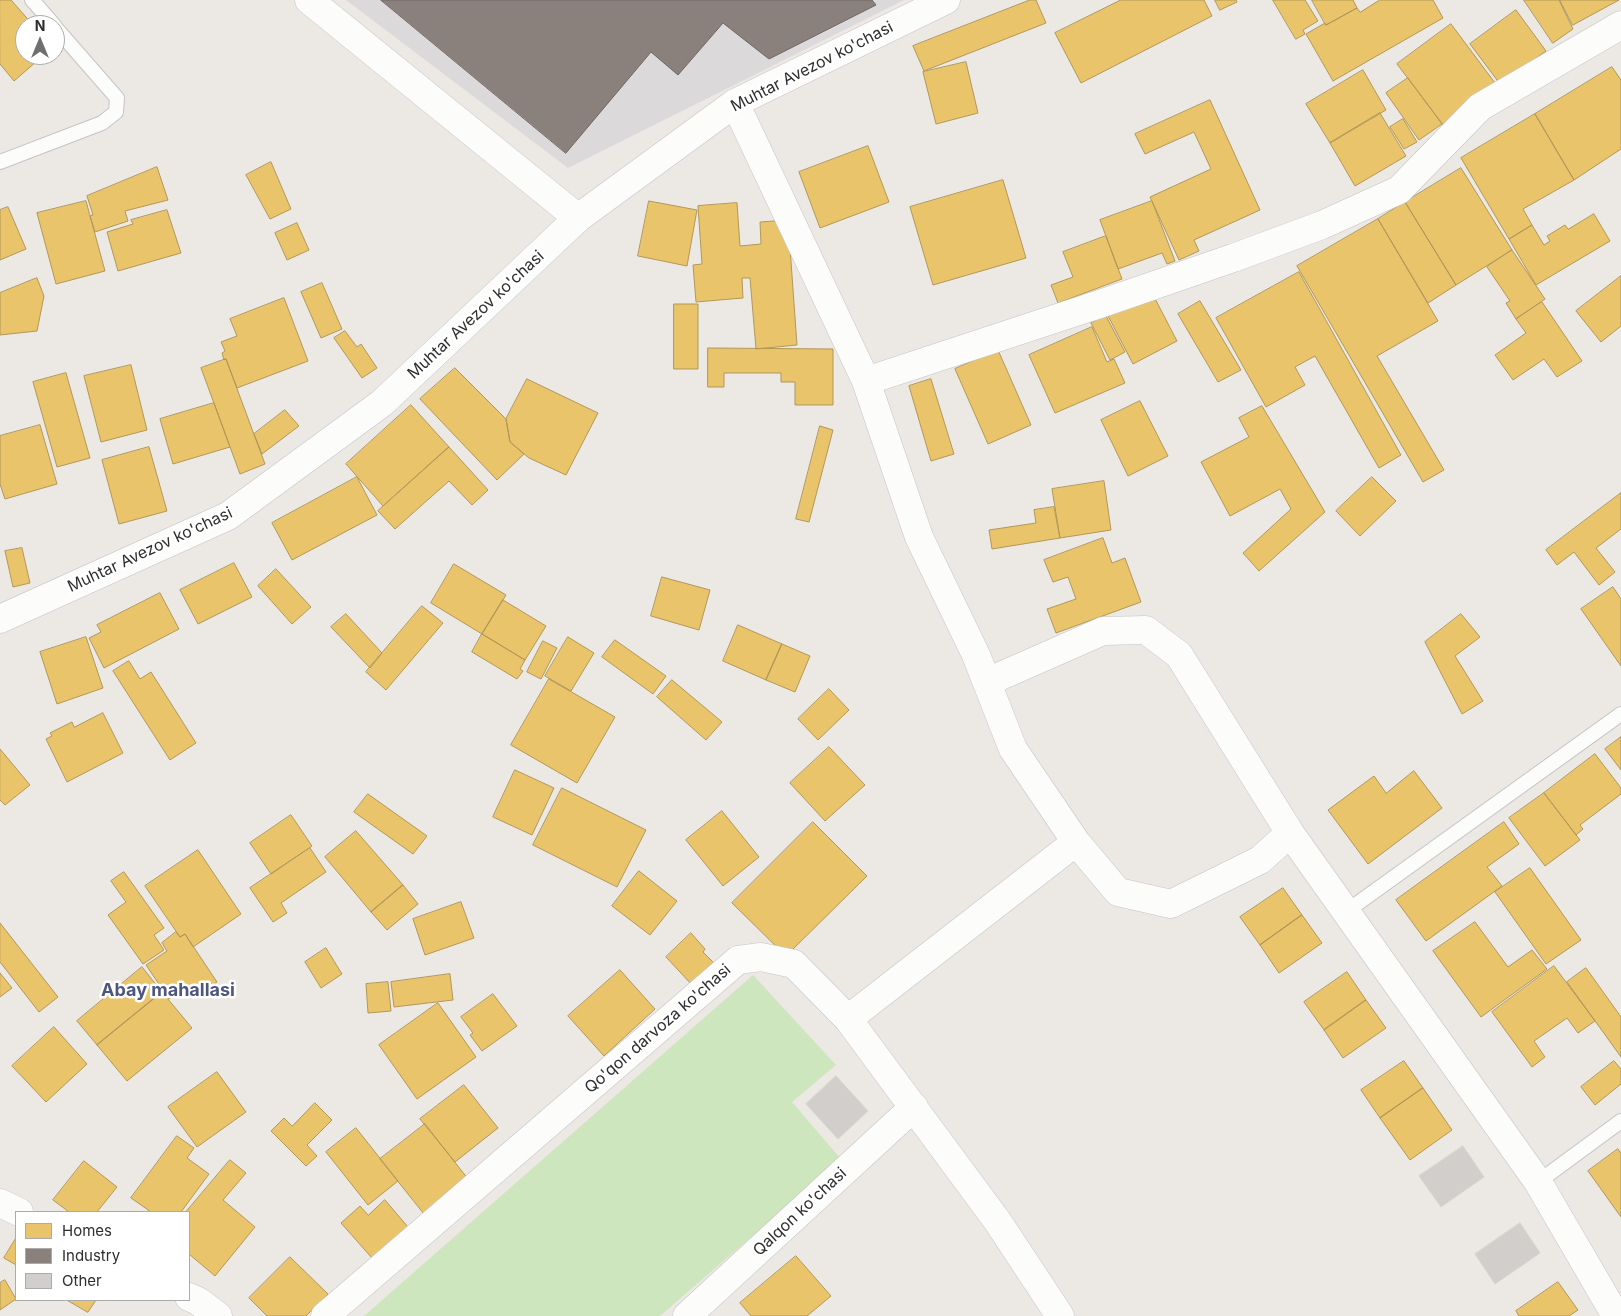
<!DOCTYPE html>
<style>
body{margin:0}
#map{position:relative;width:1621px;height:1316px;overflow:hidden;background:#ece8e4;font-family:Inter,sans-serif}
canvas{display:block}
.legend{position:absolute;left:15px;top:1211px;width:175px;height:90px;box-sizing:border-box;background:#fff;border:1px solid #ababab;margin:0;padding:6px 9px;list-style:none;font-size:15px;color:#2e2e2e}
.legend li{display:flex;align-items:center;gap:10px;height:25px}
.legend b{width:25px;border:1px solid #ababab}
.north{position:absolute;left:15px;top:15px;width:50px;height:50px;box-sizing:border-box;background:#fff;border:1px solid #ababab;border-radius:50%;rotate:0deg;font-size:14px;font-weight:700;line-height:20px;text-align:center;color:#2e2e2e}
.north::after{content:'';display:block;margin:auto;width:18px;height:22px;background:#706f6e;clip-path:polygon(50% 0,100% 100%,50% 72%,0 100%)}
</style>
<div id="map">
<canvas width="1621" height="1316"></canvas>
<ul class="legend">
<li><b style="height:14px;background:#e9c46a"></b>Homes</li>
<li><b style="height:14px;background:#8a817c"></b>Industry</li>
<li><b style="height:14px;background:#d1cecb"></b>Other</li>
</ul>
<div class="north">N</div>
</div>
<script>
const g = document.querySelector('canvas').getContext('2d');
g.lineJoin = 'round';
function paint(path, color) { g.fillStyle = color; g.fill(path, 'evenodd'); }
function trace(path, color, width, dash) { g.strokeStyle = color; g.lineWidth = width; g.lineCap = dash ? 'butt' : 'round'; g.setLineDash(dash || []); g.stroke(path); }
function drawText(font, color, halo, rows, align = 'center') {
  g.font = font + ' Inter,sans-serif'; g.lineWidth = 5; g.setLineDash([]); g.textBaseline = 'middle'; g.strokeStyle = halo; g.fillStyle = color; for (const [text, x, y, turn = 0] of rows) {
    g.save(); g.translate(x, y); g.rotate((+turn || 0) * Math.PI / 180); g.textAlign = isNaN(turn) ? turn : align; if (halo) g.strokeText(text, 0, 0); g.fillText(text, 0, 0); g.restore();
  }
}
const industrial = new Path2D(`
 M346 0H904L568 168Z`);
const green = new Path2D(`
 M753 975 836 1065 792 1102 841 1159 660 1316H364Z`);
const homes = new Path2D(`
 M0 0H11L33 25H25V55H44L14 81 0 64Z
 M1030 0H1036L1046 23 924 71 913 46Z
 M1121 0H1204L1212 16 1081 83 1055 33Z
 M1215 0H1236L1237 2 1220 10Z
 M1273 0H1305L1318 21 1303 30 1305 34 1296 39Z
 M1312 0H1353L1357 8 1326 25Z
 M1380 0H1433L1443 18 1333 81 1306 34 1325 23 1326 25 1357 8 1360 12Z
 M1524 0H1559L1573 29 1553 43Z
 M1560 0H1619L1573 25Z
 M1516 10 1546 51 1500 84 1470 44Z
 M1451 24 1498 87 1444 126 1397 64Z
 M966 62 978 113 936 124 923 72Z
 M1612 67 1621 80V149L1574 180 1535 114Z
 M1363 70 1386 110 1330 143 1306 104Z
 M1408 78 1442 124 1419 140 1386 93Z
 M1210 100 1260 210 1194 240 1199 251 1179 260 1150 197 1211 169 1194 132 1145 154 1135 134Z
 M1380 113 1406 156 1355 186 1330 143Z
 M1535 114 1574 180 1523 209 1532 225 1509 239 1461 158Z
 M1403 119 1417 142 1404 149 1390 127Z
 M868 146 889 202 820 228 799 172Z
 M271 162 291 209 270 219 246 175Z
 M157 167 168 200 125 211 128 221 95 232 90 216 93 215 87 196Z
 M1461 168 1512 250 1456 285 1405 202Z
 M1003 180 1026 258 933 285 910 207Z
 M86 201 105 271 56 284 37 213Z
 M649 201 697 210 687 266 638 256Z
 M1152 201 1175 261 1167 264 1162 253 1118 269 1100 220Z
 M1405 202 1456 285 1428 303 1378 219Z
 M737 203 740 246 761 244 760 222 788 220 797 345 756 349 750 278H742L743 298 696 302 693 265 702 264 698 206Z
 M8 207 26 249 0 260V210Z
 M167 210 181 253 118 271 107 232 133 224 131 220Z
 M1594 214 1610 241 1536 285 1509 239 1532 225 1544 245 1550 241 1547 236 1565 225 1568 229Z
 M1378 219 1438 321 1377 356 1444 470 1423 482 1297 266Z
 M297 223 309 250 287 260 275 233Z
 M1106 236 1122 279 1058 303 1051 285 1073 277 1063 252Z
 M1512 250 1545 299 1516 319 1506 303 1510 301 1487 267Z
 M1299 272 1401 455 1379 468 1315 356 1295 367 1305 385 1266 407 1216 318Z
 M1621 276V326L1601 342 1576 311Z
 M37 278 44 296 37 331 0 335V293Z
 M322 283 342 329 321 338 301 292Z
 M1151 291 1177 341 1133 364 1107 314Z
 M284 298 308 361 237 388 226 359 224 360 222 353 225 351 221 342 237 336 230 319Z
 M1200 301 1241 370 1218 382 1178 314Z
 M1542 302 1582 361 1557 377 1544 359 1513 380 1495 355 1526 333 1516 319Z
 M674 304H698V369H674Z
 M1106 316 1125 352 1110 360 1091 323Z
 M1092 327 1107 362 1114 359 1125 383 1055 413 1029 355Z
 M345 331 357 347 361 344 377 368 362 378 334 338Z
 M708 348 833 349V405H795V382H781V373H724V387H708Z
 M998 350 1031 425 988 444 955 369Z
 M226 359 265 464 240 474 201 368Z
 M131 365 147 430 101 442 84 376Z
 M455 368 506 419 510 442 524 454 497 480 420 399Z
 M66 373 90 458 57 467 33 382Z
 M527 379 598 413 566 475 529 458 510 442 506 419Z
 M931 379 954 454 931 461 909 386Z
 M1140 401 1168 456 1128 476 1101 420Z
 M214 403 230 447 173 464 160 419Z
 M411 405 449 447 383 506 346 464Z
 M1262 406 1325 512 1259 571 1243 553 1291 509 1280 489 1230 516 1201 462 1249 437 1239 418Z
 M285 410 299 426 262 454 254 434Z
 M40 425 57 484 5 499 0 484V436Z
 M820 426 833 430 809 522 796 519Z
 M149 447 167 511 119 524 102 460Z
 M449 447 488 490 472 505 449 481 395 529 378 511Z
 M357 477 377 515 292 560 272 523Z
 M1372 477 1396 501 1360 536 1336 511Z
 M1104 481 1111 530 1060 538 1052 489Z
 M1621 493V529L1596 548 1615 572 1599 585 1574 552 1557 565 1546 550Z
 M1054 507 1060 538 992 549 989 530 1036 523 1034 510Z
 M1103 538 1112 563 1125 558 1141 602 1056 633 1047 609 1076 599 1068 577 1053 582 1044 560Z
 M22 548 30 583 13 587 5 551Z
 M234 563 252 597 198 624 180 590Z
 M454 564 506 595 482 634 431 603Z
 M276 569 311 607 292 624 258 586Z
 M662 577 710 590 699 630 651 616Z
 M1613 587 1621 599V666L1581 609Z
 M160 593 179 629 104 668 89 638 101 632 97 625Z
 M503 600 546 626 525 660 482 634Z
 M422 606 443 623 386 690 366 672Z
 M346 614 382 653 370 668 331 627Z
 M1461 614 1480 637 1455 656 1483 701 1462 714 1425 642Z
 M738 625 782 644 766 680 723 661Z
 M482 634 525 660 520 669 523 671 517 679 472 652Z
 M86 637 103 688 57 704 40 652Z
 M568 637 594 653 571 691 545 676Z
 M615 640 666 676 653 694 602 657Z
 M543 641 557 648 541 679 527 672Z
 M782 644 810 656 795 692 766 680Z
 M129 661 140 679 151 672 196 743 170 760 113 671Z
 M549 679 615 717 577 783 511 745Z
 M672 680 722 722 706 740 657 697Z
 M829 689 849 710 818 740 798 719Z
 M103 713 123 753 67 782 46 739 52 736 50 733 72 722 74 727Z
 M1621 737V770L1605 749Z
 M829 747 865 785 825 821 790 783Z
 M0 749 30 785 5 805 0 800Z
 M1595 754 1621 788V794L1580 825 1583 829 1576 835 1544 793Z
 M515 770 554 788 532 835 493 817Z
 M1414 771 1442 808 1368 864 1328 810 1374 776 1386 793Z
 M562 788 646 830 617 887 533 845Z
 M1544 793 1580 840 1545 866 1509 818Z
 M368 794 427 836 413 854 354 812Z
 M722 811 759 857 723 886 686 840Z
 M291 815 312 846 271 874 250 843Z
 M813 822 867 876 786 956 732 903Z
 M1504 822 1519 844 1487 867 1502 886 1426 941 1396 900Z
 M356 831 403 885 371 912 325 857Z
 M310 848 326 872 281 903 287 913 273 922 250 888Z
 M198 850 241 914 193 947 185 934 180 937 145 886Z
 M1530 868 1581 940 1546 964 1495 892Z
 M639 871 677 901 650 935 612 906Z
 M124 872 164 928 154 935 164 950 143 964 108 915 126 902 111 881Z
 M403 885 418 904 387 930 371 912Z
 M1283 888 1302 915 1260 945 1240 917Z
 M461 902 474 938 425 955 413 919Z
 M1302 915 1322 943 1279 973 1260 945Z
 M1475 922 1508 967 1532 950 1547 969 1481 1017 1433 951Z
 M0 923 58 997 39 1012 0 962Z
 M176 932 180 937 185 934 217 982 196 996 189 985 169 999 146 965 167 951 162 943Z
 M691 933 705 949 703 952 715 964 692 985 666 957Z
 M326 948 342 974 321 988 305 962Z
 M1554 966 1595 1021 1578 1033 1567 1018 1534 1041 1545 1057 1532 1067 1492 1012Z
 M142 967 162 992 97 1045 77 1021Z
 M1586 968 1621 1017V1057L1567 982Z
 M620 970 655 1009 604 1056 568 1016Z
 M1347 972 1366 1000 1324 1030 1304 1002Z
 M0 973 12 988 0 997Z
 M450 974 453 1000 394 1007 391 982Z
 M388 982 391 1011 368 1013 366 984Z
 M162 992 192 1028 127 1081 97 1045Z
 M493 994 517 1026 482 1051 470 1035 473 1033 461 1017Z
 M1366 1000 1386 1028 1343 1058 1324 1030Z
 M438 1003 476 1057 417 1099 379 1045Z
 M54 1027 87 1064 46 1102 12 1066Z
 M1404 1061 1423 1088 1380 1118 1361 1090Z
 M1614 1061 1621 1069V1084L1595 1105 1581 1087Z
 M217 1072 246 1112 197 1147 168 1107Z
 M464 1085 498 1128 455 1162 420 1119Z
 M1423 1088 1452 1130 1410 1160 1380 1118Z
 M315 1103 332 1120 307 1145 317 1156 306 1166 271 1131 284 1118 292 1126Z
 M425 1124 468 1179 424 1214 380 1159Z
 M356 1128 398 1181 368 1205 326 1152Z
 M177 1136 194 1148 187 1158 209 1174 181 1212H151L131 1198Z
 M1618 1149 1621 1153V1217L1588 1171Z
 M230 1160 246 1173 223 1200 255 1227 215 1276 189 1254V1212H186Z
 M84 1161 117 1187 97 1212H69L53 1200Z
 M385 1200 408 1227 372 1258 341 1223 360 1206 368 1215Z
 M16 1238V1265L4 1258Z
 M796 1256 831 1296 807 1316H751L740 1303Z
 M290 1257 328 1294 306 1316H267L249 1298Z
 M5 1280 16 1299 0 1310V1283Z
 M1558 1282 1578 1310 1569 1316H1519L1516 1311Z
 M67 1300H96L88 1312Z`);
const industry = new Path2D(`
 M381 0H872L876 5 769 59 723 23 678 75 651 52 566 153Z`);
const building = new Path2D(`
 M836 1076 868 1111 838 1139 806 1104Z
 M1463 1146 1484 1177 1441 1207 1419 1176Z
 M1520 1223 1540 1253 1495 1284 1475 1254Z`);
const service = new Path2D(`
 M32 0 54 25
 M0 162 102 123 116 112 117 98 55 27
 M1347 911 1621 714
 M1538 1182 1621 1121`);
const minor = new Path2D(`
 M309 0 578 218
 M735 103 866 381 919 537 976 655 1013 749 1076 842 1118 892 1171 904 1260 860 1290 833
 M866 381 1097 305 1233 258 1322 225 1399 190 1480 107 1621 25
 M0 619 228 516 382 403 578 218 735 103 946 0
 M987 682 1103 631 1146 630 1179 655 1290 833 1538 1182 1616 1316
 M848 1019 998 1222 1060 1316
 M0 1203 19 1212
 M189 1297 198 1301 218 1316
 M325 1316 738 960 761 957 794 964 848 1019 1076 842
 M687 1316 914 1107`);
const streetNames = [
 ["Muhtar Avezov ko'chasi",812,67,-27],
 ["Muhtar Avezov ko'chasi",476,315,-43],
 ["Muhtar Avezov ko'chasi",150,550,-25],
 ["Qo'qon darvoza ko'chasi",658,1029,-41],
 ["Qalqon ko'chasi",800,1212,-43]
];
const neighbourhoodNames = [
 ["Abay mahallasi",168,991]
];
paint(industrial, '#dcd9db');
paint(green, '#cee6be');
paint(homes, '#e9c46a');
trace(homes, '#b19758', 1);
paint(industry, '#8a817c');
trace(industry, '#6e6865', 1);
paint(building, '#d1cecb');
trace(building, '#d7d4d0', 1);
trace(service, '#c5c4c5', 16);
trace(minor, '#c5c4c5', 29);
trace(service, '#fcfcfb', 14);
trace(minor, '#fcfcfb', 28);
drawText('16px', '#2e2e2e', '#fff', streetNames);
drawText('bold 18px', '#4d5680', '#fff', neighbourhoodNames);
</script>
